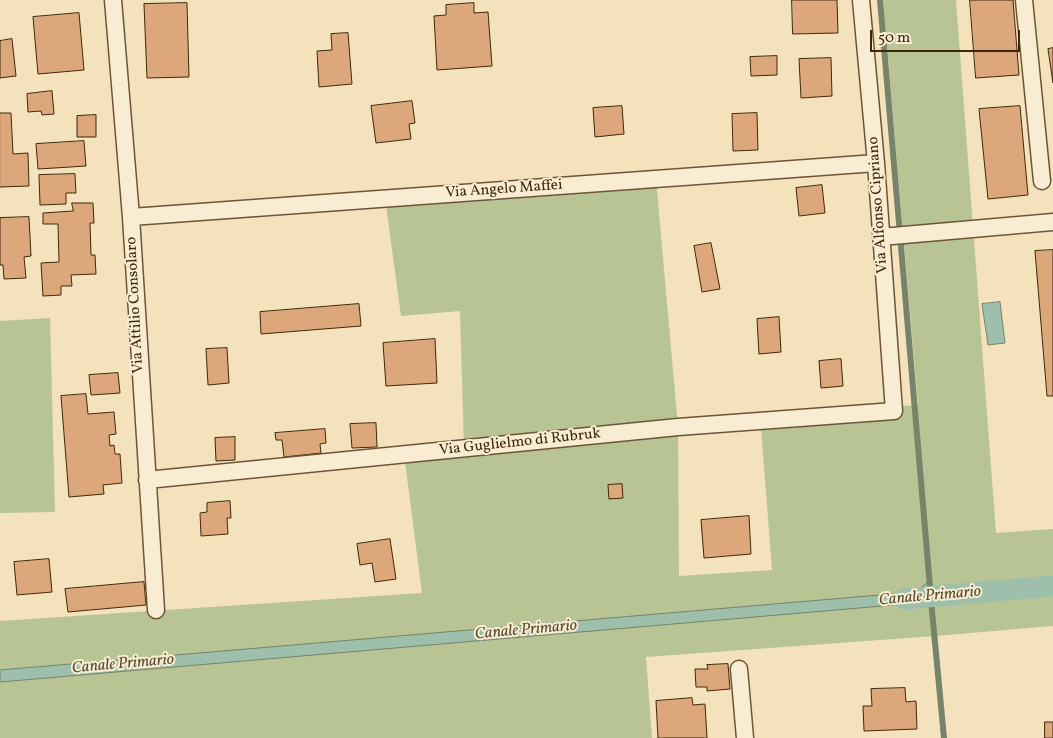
<!DOCTYPE html>
<style>
body{margin:0}
#map{position:relative;width:1053px;height:738px;overflow:hidden;background:#f4e2bc;font-family:Vollkorn,serif}
canvas{display:block}
.scale{position:absolute;left:870px;top:30px;width:150px;height:22px;box-sizing:border-box;border:2px solid #3f280a;border-top:0;padding-left:6px;font-size:15px;line-height:18px;white-space:nowrap;color:#3f280a;-webkit-text-stroke:4px #f8ecd3;paint-order:stroke}
</style>
<div id="map">
<canvas width="1053" height="738"></canvas>
<div class="scale">50 m</div>
</div>
<script>
const g = document.querySelector('canvas').getContext('2d');
g.lineJoin = 'round';
function paint(path, color) { g.fillStyle = color; g.fill(path, 'evenodd'); }
function trace(path, color, width, dash) { g.strokeStyle = color; g.lineWidth = width; g.lineCap = dash ? 'butt' : 'round'; g.setLineDash(dash || []); g.stroke(path); }
function drawText(font, color, halo, rows, align = 'center') {
  g.font = font + ' Vollkorn,serif'; g.lineWidth = 4; g.setLineDash([]); g.textBaseline = 'middle'; g.strokeStyle = halo; g.fillStyle = color; for (const [text, x, y, turn = 0] of rows) {
    g.save(); g.translate(x, y); g.rotate((+turn || 0) * Math.PI / 180); g.textAlign = isNaN(turn) ? turn : align; if (halo) g.strokeText(text, 0, 0); g.fillText(text, 0, 0); g.restore();
  }
}
const green = new Path2D(`
 M883 0H956L996 533 1053 529V626L935 636 646 657 652 738H0V621L422 593 404 454 464 448 460 311 401 316 385 198 656 179 678 427 679 576 772 570 760 415 918 405Z
 M50 318 55 512 0 513V321Z`);
const water = new Path2D(`
 M1000 302 1005 343 988 345 982 304Z
 M930 581 932 607 926 604 917 603 0 682V670L915 592Z`);
const stream = new Path2D(`
 M880 0 930 587
 M931 600 944 738`);
const canal = new Path2D(`
 M904 599 1053 586`);
const building = new Path2D(`
 M792 0H837L838 33 793 34Z
 M970 0H1013L1019 75 976 78Z
 M187 3 189 77 147 78 144 4Z
 M474 3V13L488 12 492 66 437 70 434 16 446 15V5Z
 M79 13 84 70 38 74 33 17Z
 M348 33 352 84 319 87 317 51 332 50 331 34Z
 M12 39 16 76 0 78V41Z
 M1053 48V83L1048 49Z
 M777 56V75L751 76 750 57Z
 M831 58 832 96 801 98 799 59Z
 M52 91 54 114 42 115 41 111 28 112 27 94Z
 M412 101 415 123 409 124 411 139 376 143 371 106Z
 M622 106 624 134 595 137 593 108Z
 M1020 106 1028 195 988 199 979 109Z
 M0 113H11L13 154 28 153 29 186 0 187Z
 M757 113 758 150 733 151 732 114Z
 M96 115V137H77V116Z
 M84 141 86 166 38 169 36 144Z
 M75 174 76 193H66V204L40 205 39 175Z
 M822 185 825 213 799 216 796 188Z
 M72 203H93L94 223H90L91 255H95L96 274 71 275 72 286H61V295L43 296 41 263 59 262 58 224H43V213L73 211Z
 M29 217 31 256 24 257 26 278 4 279 3 265H0V218Z
 M711 243 720 289 702 292 694 246Z
 M1053 250V396H1047L1035 251Z
 M359 304 361 326 261 334 260 312Z
 M779 317 781 352 759 354 757 319Z
 M435 339 437 383 386 386 383 343Z
 M227 348 229 383 208 385 206 349Z
 M841 359 843 386 821 388 819 361Z
 M118 373 120 393 91 395 89 375Z
 M86 394 88 414 114 412 116 434 109 435 110 446 114 445 115 454H120L122 483 103 485 104 494 69 497 61 396Z
 M376 423 377 447 352 448 350 424Z
 M325 429 326 443 320 444 321 453 284 457 282 440H276L275 433Z
 M235 437V460L216 461 215 438Z
 M622 484 623 498 609 499 608 485Z
 M230 501 231 518H227L228 534 201 536 200 513 207 512V503Z
 M749 516 751 554 704 558 701 520Z
 M390 539 396 579 375 582 372 563 360 565 357 544Z
 M49 559 52 592 17 595 14 562Z
 M144 582 146 605 68 612 65 589Z
 M728 664 730 689 707 691V687H696L695 669H708L707 665Z
 M905 688 906 702 916 701 917 729 864 731 863 706H872L871 689Z
 M692 698 693 705 705 704 707 738H658L656 701Z
 M1045 722H1053V738H1045Z`);
const minor = new Path2D(`
 M113 0 131 217 156 610
 M1024 0 1042 181
 M131 217 876 163
 M881 237 1053 222
 M147 480 678 427 894 411 876 163 861 0
 M739 669 745 738`);
const streetNames = [
 ["Via Angelo Maffei",504,190,-4],
 ["Via Alfonso Cipriano",879,205,-94],
 ["Via Attilio Consolaro",136,305,-93],
 ["Via Guglielmo di Rubruk",520,443,-6]
];
const waterNames = [
 ["Canale Primario",930,597,-5],
 ["Canale Primario",526,631,-5],
 ["Canale Primario",123,665,-5]
];
paint(green, '#b8c493');
paint(water, '#9dbfab');
trace(water, '#77836b', 1);
trace(stream, '#77836b', 6);
trace(canal, '#9dbfab', 21);
paint(building, '#dda77c');
trace(building, '#3f280a', 1);
trace(minor, '#6c5636', 19);
trace(minor, '#f8ecd3', 16);
drawText('15px', '#3f280a', '#f8ecd3', streetNames);
drawText('italic 16px', '#564e32', '#f8ecd3', waterNames);
</script>
